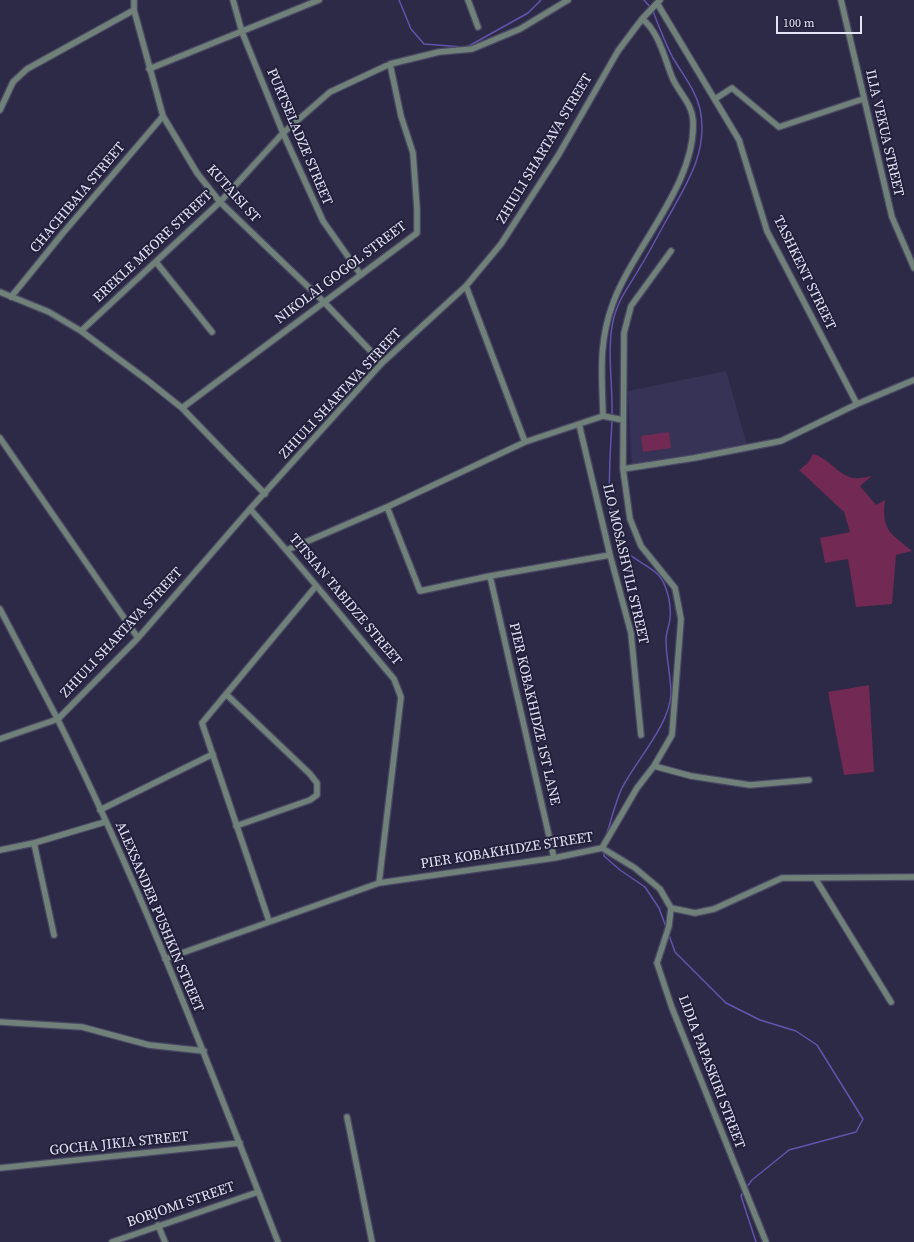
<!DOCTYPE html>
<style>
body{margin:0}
#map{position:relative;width:914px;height:1242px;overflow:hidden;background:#2d2a47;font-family:"Source Serif 4",serif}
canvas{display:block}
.scale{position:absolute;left:776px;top:16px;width:86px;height:18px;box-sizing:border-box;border:2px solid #e3e3f6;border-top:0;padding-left:5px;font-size:12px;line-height:14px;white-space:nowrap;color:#e3e3f6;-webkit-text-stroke:3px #23203c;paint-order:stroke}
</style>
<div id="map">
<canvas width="914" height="1242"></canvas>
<div class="scale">100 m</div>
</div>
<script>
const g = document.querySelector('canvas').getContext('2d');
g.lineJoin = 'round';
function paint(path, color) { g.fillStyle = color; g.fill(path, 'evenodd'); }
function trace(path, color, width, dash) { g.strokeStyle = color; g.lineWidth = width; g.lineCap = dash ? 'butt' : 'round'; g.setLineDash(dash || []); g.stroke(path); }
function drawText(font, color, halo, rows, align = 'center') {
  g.font = font + ' "Source Serif 4",serif'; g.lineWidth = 4; g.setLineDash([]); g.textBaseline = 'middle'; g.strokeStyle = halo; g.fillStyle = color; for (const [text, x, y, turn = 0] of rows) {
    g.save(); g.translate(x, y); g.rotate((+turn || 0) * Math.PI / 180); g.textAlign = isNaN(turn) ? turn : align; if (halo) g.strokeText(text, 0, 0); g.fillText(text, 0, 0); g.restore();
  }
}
const built = new Path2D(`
 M726 371 747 445 702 455 632 466 628 391Z`);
const green = new Path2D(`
 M669 432 671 448 643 452 641 436Z
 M813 454C829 458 838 475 853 478 859 479 866 477 872 476L860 486 876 505 885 500C881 531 891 533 912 551L896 555 892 604 856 607 848 559 825 563 820 538 850 532 844 512 799 470 808 463Z
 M869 685 874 772 844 775 828 692Z`);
const stream = new Path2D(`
 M399 0 411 29 424 44 463 47
 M644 0 651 8
 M467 47 528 13 541 0
 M612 416C613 383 606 348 614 317 619 298 630 285 639 269 649 253 657 237 666 221 686 185 709 152 700 109 695 89 683 75 673 58 665 43 659 27 653 11
 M606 836C611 821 615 804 621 790 635 761 669 727 671 694 671 676 666 658 666 640 666 633 669 626 670 619 671 609 669 596 665 586 659 568 637 563 624 550 602 527 611 450 612 420
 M604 851V856L620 870 645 887 659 908 666 927
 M669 935 675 952 726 1003 760 1020 796 1031 817 1045 863 1119 856 1132 789 1150 752 1180 746 1188
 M744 1191 741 1196 756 1242`);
const minor = new Path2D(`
 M134 0V10L163 116 197 173 220 202 324 302 382 363
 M233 0 242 32 283 133 323 221 361 275
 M468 0 478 27
 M841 0 892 217 914 268
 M657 3 739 140 767 231 857 404
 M149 69 319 0
 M715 99 732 88 779 127 863 99
 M0 110 13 82 27 69 134 10
 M156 262 212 332
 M466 286 525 442
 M0 292 49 312 81 331 147 380 182 408 265 494
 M11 297 63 233 163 116
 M81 331 220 202 283 133 330 92 390 64 439 52 472 49 520 29 568 0
 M182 408 417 233V209L413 153 401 116 390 64
 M603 416C602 374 598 344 613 303 634 246 697 183 693 120 692 103 678 92 672 77 665 59 658 30 642 19
 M579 424 610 555 631 633 641 735
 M0 438 138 638
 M623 469 694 458 781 441 857 404 914 380
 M387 507 420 591 490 576 610 555
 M250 509C300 564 346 622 394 679L401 697 379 883
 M287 550 387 507 525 442 603 416 623 420
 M490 576 554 858
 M0 609C19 646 39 683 58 720 142 889 209 1066 278 1242
 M226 694 310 774 317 783V795L310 800 236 826
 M0 739 58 719 138 638 250 509 382 363 466 286 501 244 559 154 618 51 642 19 660 0
 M654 766 691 776 750 785 809 780
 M100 810 213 754
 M34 843 54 935
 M602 848 637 788 654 766 672 735 681 619 675 588 641 546 630 519 623 469 624 333 631 306 671 251
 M602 848 635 868 660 889 671 908 695 913 714 909 782 878 914 877
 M0 850 34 843 105 822
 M815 878 891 1002
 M671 908 669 926 657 963 672 1008 766 1242
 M269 921 202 723 316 586
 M165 959 379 883 554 858 602 848
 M0 1022 82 1027 149 1045 204 1051
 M347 1117 372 1242
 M0 1168 240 1143
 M158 1225 165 1242
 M112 1242 258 1192`);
const streetNames = [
 ["ILIA VEKUA STREET",884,133,77],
 ["PURTSELADZE STREET",299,137,67],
 ["ZHIULI SHARTAVA STREET",545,149,-59],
 ["KUTAISI ST",233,194,48],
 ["CHACHIBAIA STREET",78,198,-50],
 ["EREKLE MEORE STREET",153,247,-43],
 ["NIKOLAI GOGOL STREET",341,273,-37],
 ["TASHKENT STREET",804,273,64],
 ["ZHIULI SHARTAVA STREET",341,394,-47],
 ["ILO MOSASHVILI STREET",625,564,77],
 ["TITSIAN TABIDZE STREET",345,600,50],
 ["ZHIULI SHARTAVA STREET",122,633,-47],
 ["PIER KOBAKHIDZE 1ST LANE",534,714,77],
 ["PIER KOBAKHIDZE STREET",507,851,-9],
 ["ALEXSANDER PUSHKIN STREET",159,917,67],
 ["LIDIA PAPASKIRI STREET",711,1072,69],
 ["GOCHA JIKIA STREET",119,1144,-6],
 ["BORJOMI STREET",181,1205,-19]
];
paint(built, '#373357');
paint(green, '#722953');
trace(stream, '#6254ad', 1.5);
trace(minor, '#4a4863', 8);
trace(minor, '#70817a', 5.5);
drawText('14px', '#e3e3f6', '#23203c', streetNames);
</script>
